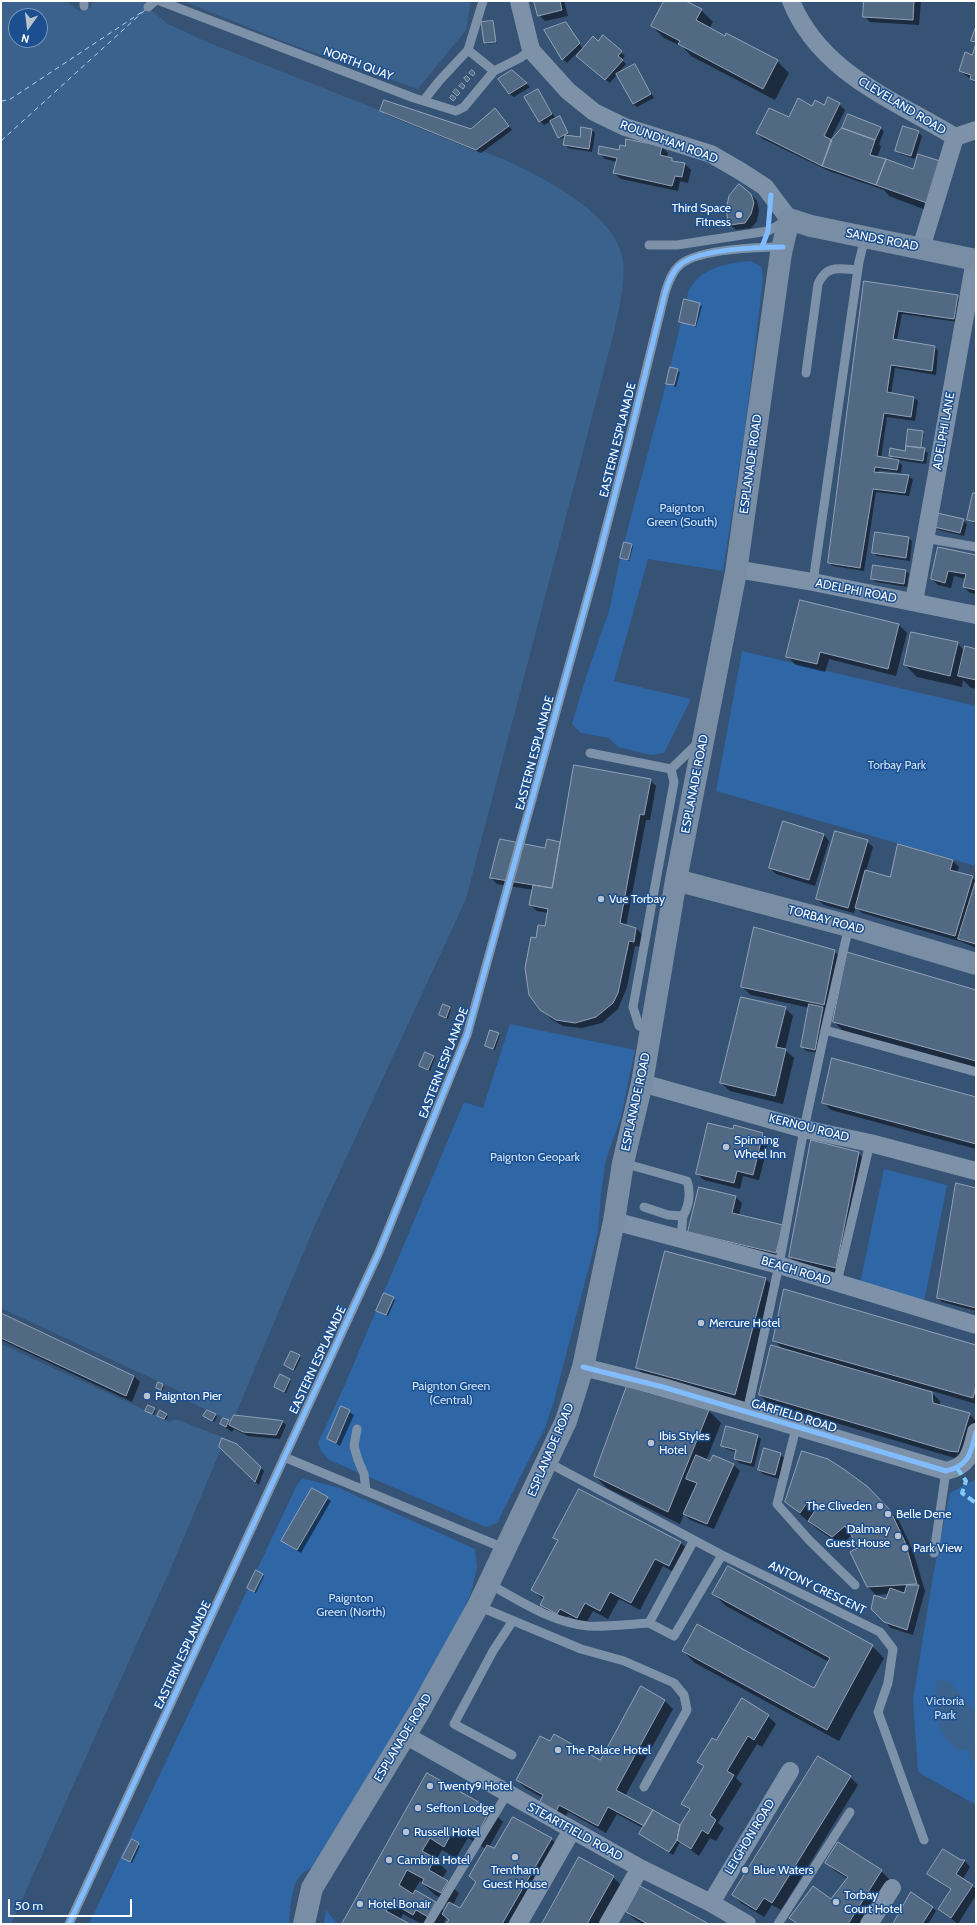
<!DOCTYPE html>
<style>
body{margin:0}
#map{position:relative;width:977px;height:1925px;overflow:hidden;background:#365274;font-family:Cabin,sans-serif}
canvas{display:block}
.frame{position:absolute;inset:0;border:2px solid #fff;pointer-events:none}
.north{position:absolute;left:8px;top:8px;width:40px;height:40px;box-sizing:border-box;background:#1b4f8f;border:1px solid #7695bc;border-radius:50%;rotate:194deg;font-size:11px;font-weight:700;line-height:16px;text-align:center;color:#fff}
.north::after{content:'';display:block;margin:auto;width:14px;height:18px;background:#b9c2ce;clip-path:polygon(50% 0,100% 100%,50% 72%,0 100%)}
.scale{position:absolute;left:8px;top:1899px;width:124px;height:18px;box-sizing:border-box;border:2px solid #fff;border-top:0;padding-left:5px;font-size:12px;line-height:14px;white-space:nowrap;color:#fff;-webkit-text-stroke:3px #1b4f8f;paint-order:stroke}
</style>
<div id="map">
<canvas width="977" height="1925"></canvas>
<div class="frame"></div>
<div class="north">N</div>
<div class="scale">50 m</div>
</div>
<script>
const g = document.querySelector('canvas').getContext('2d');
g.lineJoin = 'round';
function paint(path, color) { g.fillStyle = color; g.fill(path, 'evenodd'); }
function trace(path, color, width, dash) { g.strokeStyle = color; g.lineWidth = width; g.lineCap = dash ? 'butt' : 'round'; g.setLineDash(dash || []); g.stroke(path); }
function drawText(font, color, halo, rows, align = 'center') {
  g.font = font + ' Cabin,sans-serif'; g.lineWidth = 3; g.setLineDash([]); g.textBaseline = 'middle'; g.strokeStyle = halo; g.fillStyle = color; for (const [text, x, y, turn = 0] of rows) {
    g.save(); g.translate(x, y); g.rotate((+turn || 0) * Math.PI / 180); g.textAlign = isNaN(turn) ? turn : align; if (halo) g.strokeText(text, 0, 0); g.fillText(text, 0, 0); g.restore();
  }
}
const green = new Path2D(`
 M751 261 761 266 763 279 745 430 723 571 648 559 614 681 691 699 664 753 651 755 618 747 609 738 581 733 572 724 586 677 609 611 620 558 666 384 688 293C698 268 726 263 751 261Z
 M742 651 976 706V866L716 791Z
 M510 1024 635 1050 621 1117 606 1159 601 1194 598 1232 554 1401 545 1428 497 1523 486 1527 329 1460 321 1451 318 1443 346 1382 464 1102 483 1108Z
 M884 1169 947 1185 924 1302 860 1283Z
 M302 1478 339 1488 475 1549 477 1568 471 1593 460 1617 405 1718 311 1868C308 1870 303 1872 301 1875 290 1886 291 1910 289 1924H89L297 1485Z
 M976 1479V1805L918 1772 913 1700 933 1575 950 1493Z
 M326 1910 338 1924H324Z`);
const water = new Path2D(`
 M1 1H66L79 11 91 7 92 1H146L145 5 168 24 207 42 505 160C543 177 618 215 623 261 627 291 610 345 603 375L466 899 315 1225 174 1561 11 1924H1ZM16 16H40V40H16Z
 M183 1H471L466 30 418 89 287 43Z
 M936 1680 950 1682 976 1712 974 1725 976 1726V1761L970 1760V1755L967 1749 959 1751C936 1737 934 1705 936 1680Z`);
const pier = new Path2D(`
 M1 1308 181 1392 186 1400 230 1421 234 1415H237L222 1450 219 1447 222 1437 175 1419 169 1422 164 1419 1 1344Z`);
const shadow = new Path2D(`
 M535 1H564L568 16 545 21 539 15Z
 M665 1H684L701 10 713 22 709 29 777 61 789 73 775 100 691 56 683 47 664 38 652 26Z
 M865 1H921L919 25 870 22 864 16Z
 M492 22 497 43 487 44 485 43Z
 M566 23 583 49 598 42 603 37 625 56 622 60 626 64 610 83 581 59 580 50 567 63 563 59 545 30Z
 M976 46V83L960 71 972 56Z
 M635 66 654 98 637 107 633 104Z
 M512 71 530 87 514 97 510 94Z
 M538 90 556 119H561L569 134 567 136 580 138 591 129 595 133 592 152 568 148 564 144 565 137 561 139 559 137 551 121 544 125 540 121Z
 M839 104 845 110 829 143 880 128 884 131 879 144 881 147 877 157 939 215 889 196 884 190 829 171 763 139 757 133 812 107Z
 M381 110 471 130 499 114 512 130 481 153 385 114Z
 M918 132 922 136 915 159 900 154 896 151Z
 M626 147H662L668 153 667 158 675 162 685 164 691 170 688 183 680 181 678 191 621 179 614 173 617 162 605 159 599 153 620 152Z
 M751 195 757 201 759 210 757 221 751 228 736 230 730 224Z
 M865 282 957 296 961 300 958 322 902 314 897 340 935 347 938 351 936 375 895 368 891 394 914 398 918 401 915 421 887 417 881 458 895 461 890 455 906 452 922 432 924 434 922 449 928 453 926 464 897 460 902 465 901 473 879 470 878 473 909 476 913 480 909 496 876 492 864 571 833 566 829 563Z
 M685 300 702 306 696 327 680 321Z
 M671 369 680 372 676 387 668 383Z
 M976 494V524L968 519Z
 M963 520 967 524 964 536 939 530 935 526Z
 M908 538 912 541 910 561 877 556 873 553Z
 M632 545 633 547 629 561 623 559 621 558Z
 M976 556V594L970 593 964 587 966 579 954 576 951 588 938 585 932 579Z
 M905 570 909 574 907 587 876 582 872 579Z
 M801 601 899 625 907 633 896 676 829 659 825 672 796 665 787 656Z
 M957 643 965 651 976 650V689L971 688 963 680 962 687 917 677 905 665Z
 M650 780 656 786 650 820H646L626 926 636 928 642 935 640 947 635 946 627 987 618 1009 602 1023 582 1028 563 1026 551 1019 533 1000 527 980 526 968 537 939 546 928 548 913 537 911 530 905 534 890 497 884 491 878 545 849 548 841 561 844Z
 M823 834 829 841 815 886 776 874 770 868Z
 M867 841 873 847 866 871 891 878 953 861 959 867 957 873 972 877 976 881V948L962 942 862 913 856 907 854 913 824 905 817 899Z
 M834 951 842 959 819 1053 806 1051 802 1047 810 1008 751 995 742 987Z
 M976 991V1067L842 1030 834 1022Z
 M443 1005 451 1009 448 1019 440 1015Z
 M785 1008 793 1016 785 1050 794 1058 783 1104 730 1091 721 1083Z
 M498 1034 500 1035 495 1050 488 1047 486 1046Z
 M434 1057 435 1058 430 1071 420 1066Z
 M976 1098V1149L831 1110 823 1102Z
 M733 1130 763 1133 769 1140 759 1180 743 1176 740 1189 704 1180 697 1174Z
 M812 1142 858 1153 866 1161 844 1275 798 1265 790 1257Z
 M976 1189V1311L942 1302 938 1298Z
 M736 1197 742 1203 739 1215 782 1226V1258L695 1238Z
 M666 1252 766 1279 778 1291 747 1406 649 1380 637 1368Z
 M393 1298 395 1300 388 1316 377 1311Z
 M1 1314 134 1376 140 1382 132 1402 1 1340Z
 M774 1340 976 1346V1404L929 1390 940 1401V1406L969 1414 976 1421V1427L958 1459 768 1403 760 1395 783 1350Z
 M292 1352 301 1358 295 1370 287 1366Z
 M290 1380 291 1381 286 1393 277 1389Z
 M159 1383 164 1387 163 1390 157 1388Z
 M628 1387 709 1411 721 1423 706 1461 734 1465 740 1471 714 1529 690 1520 684 1514 680 1524 607 1488 595 1476Z
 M342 1408 354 1415 340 1446 329 1439Z
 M154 1409 156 1410 154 1415 147 1411Z
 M166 1415 168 1416 166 1420 158 1416Z
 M215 1415 217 1417 214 1422 204 1416Z
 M228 1421 231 1423 283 1422 286 1425 280 1439 248 1436 234 1429 232 1432 221 1424Z
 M757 1436 761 1439 754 1467 739 1463 735 1459 736 1452 726 1449 722 1445Z
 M220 1446 260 1467 264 1471 259 1485Z
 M780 1454 784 1458 779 1479 763 1474 759 1470Z
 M867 1488 898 1519 913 1551 925 1591 913 1635 891 1628 872 1609 887 1600 889 1594 876 1595 868 1587 861 1547 852 1535 841 1545 817 1529 786 1502Z
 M579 1490 681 1543 689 1551 677 1574 663 1566 640 1610 619 1599 608 1619 593 1611 585 1625 568 1616 565 1621 549 1613 541 1605 544 1600 532 1590 558 1541 554 1537Z
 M327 1498 331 1501 301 1553 286 1544 282 1541Z
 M262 1574 264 1576 256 1593 249 1589Z
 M714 1594 872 1646 884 1658 839 1741 695 1663 683 1651 814 1689 829 1662 726 1606Z
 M665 1701 673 1709 625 1796 681 1826 690 1811 682 1804 705 1768 699 1762 717 1742 768 1716 776 1724 762 1747 757 1744 736 1778 742 1784 718 1823 724 1828 716 1841 710 1838 699 1856 680 1842 673 1855 644 1837 641 1834 643 1828 617 1814 606 1833 568 1812 564 1819 543 1798 525 1788 517 1780 550 1742 601 1761Z
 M427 1774 491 1810 503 1822 489 1847 495 1850 551 1839 560 1847 515 1924H447L450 1920 447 1917 443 1924H434L428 1921 426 1924H422L403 1914 400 1920 408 1924H344ZM468 1838 486 1849 477 1882 460 1910 453 1905 459 1893 442 1879 447 1871 436 1860 442 1850 456 1858ZM420 1881 435 1895 450 1903 444 1911 436 1903 414 1891Z
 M850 1777 858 1785 781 1910 772 1905 764 1917 741 1903 733 1895Z
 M132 1841 140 1846 132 1863 125 1859Z
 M961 1861H965L970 1867 963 1879 976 1889V1895L958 1924 939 1909 951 1890 928 1874Z
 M827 1863 881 1871 889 1879 861 1924H796L790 1918 831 1900 848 1879 835 1871Z
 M613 1877 621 1885 600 1924H543Z
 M932 1907 936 1911 928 1924H894Z
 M627 1912 707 1924H643L635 1920Z`);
const ferry = new Path2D(`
 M1 101 9 100 145 10
 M1 141 145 10`);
const building = new Path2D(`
 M534 1H560L562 10 538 16Z
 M664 1H686L702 9 696 20 725 36 726 33 778 60 763 89 678 44 680 41 651 26Z
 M864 1H914L913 20 863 17Z
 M493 21 496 42 484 43 481 22Z
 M566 22 580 43 562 60 544 30Z
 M976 26V42L971 41Z
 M603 35 622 51 618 56 623 60 605 80 576 56 593 36 598 41Z
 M976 43V81L970 79 971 75 959 71 965 52 972 55Z
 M635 64 651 94 633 104 616 74Z
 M472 70 475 73 473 76 469 73Z
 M512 70 527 83 509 94 498 79Z
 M467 76 470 79 467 82 464 78Z
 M462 83 465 86 463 89 459 86Z
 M456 89 460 93 457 96 453 92Z
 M538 89 552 114 539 122 524 97Z
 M452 95 456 98 453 101 450 98Z
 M828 97 840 103 824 136 832 140 822 166 756 133 769 108 789 117 798 98 812 106 815 100 824 105Z
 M384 100 471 129 495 108 509 126 476 150 380 111Z
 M848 114 881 127 875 140 842 128Z
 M560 116 568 133 558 138 550 121Z
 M903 126 919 131 911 156 895 151Z
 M581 127 592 129 589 149 563 145 565 135 580 137Z
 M842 128 875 140 870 155 886 159 876 185 822 166 831 140Z
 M626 139 662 146 660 155 672 158V161L685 163 682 177 675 176 672 186 613 173 617 158 598 154 599 146 619 150 620 145 625 146Z
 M918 154 940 161 927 203 876 185 886 159 913 169Z
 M739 184 751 194 754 203 751 214 745 223 729 225 726 210 729 196Z
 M864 281 958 295 954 319 898 311 893 339 935 346 932 371 891 365 887 392 914 397 911 417 884 413 877 456 899 460 897 470 875 467 874 472 909 475 905 493 873 489 860 568 828 563Z
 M684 299 700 303 695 326 679 322Z
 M670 367 678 369 674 385 666 384Z
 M908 429 923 431 921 448 906 446Z
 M906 446 925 448 923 461 889 456 890 448 905 451Z
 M973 493H976V522L967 520Z
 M937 513 964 519 960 533 934 527Z
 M875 532 909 537 906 558 872 553Z
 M624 542 632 544 628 560 620 558Z
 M938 547 976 555V590L963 587 966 574 948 571 945 583 931 579Z
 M873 565 906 570 904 584 871 579Z
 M800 600 899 624 888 669 820 652 817 664 786 657Z
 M911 632 958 642 950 676 904 665Z
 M965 646 976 649V680L958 676Z
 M574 765 651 779 644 815 640 814 620 923 636 928 634 942 629 941 618 993 613 1003 596 1017 575 1023 556 1020 540 1010 529 995 525 968 531 937 536 938 538 925 545 926 548 909 529 905 533 885 552 888Z
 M783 821 824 834 809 880 769 868Z
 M835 831 868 840 848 908 816 899Z
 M500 839 545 848 547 839 560 842 552 888 490 878Z
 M898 844 953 860 950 870 973 876 955 936 855 908 865 870 890 877Z
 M976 880V944L958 939Z
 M754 927 835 950 824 1005 741 987Z
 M847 952 976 990V1061L833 1022Z
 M741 997 786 1007 776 1047 786 1049 775 1096 720 1083Z
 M443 1004 450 1007 446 1018 439 1015Z
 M809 1004 823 1007 815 1050 801 1047Z
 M490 1030 499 1033 493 1049 485 1046Z
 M425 1052 434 1056 428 1070 419 1066Z
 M832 1058 976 1097V1144L822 1103Z
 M708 1123 733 1129 734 1125 763 1133 753 1175 737 1171 734 1183 696 1174Z
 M811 1140 859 1152 836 1268 789 1257Z
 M956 1183 976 1188V1308L937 1298Z
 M699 1187 736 1196 732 1213 783 1225 776 1253 688 1232Z
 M665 1251 766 1278 735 1395 636 1368Z
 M784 1289 976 1345V1386L973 1398 773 1341Z
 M384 1293 394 1297 386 1315 376 1311Z
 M1 1313 134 1376 126 1396 1 1338Z
 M771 1345 932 1392 933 1403 970 1413 958 1452 949 1451 759 1395Z
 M291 1351 300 1355 293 1370 284 1365Z
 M280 1374 290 1379 284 1392 274 1387Z
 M158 1382 163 1384 161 1390 156 1388Z
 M627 1386 709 1410 668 1512 594 1476Z
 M148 1405 155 1408 152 1414 145 1411Z
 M341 1406 350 1410 336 1443 327 1439Z
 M160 1410 167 1414 164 1419 157 1416Z
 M207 1410 216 1414 212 1421 203 1416Z
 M234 1415 278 1420 283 1421 276 1435 243 1432 229 1425Z
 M223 1418 229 1420 226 1427 220 1424Z
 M726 1426 758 1435 751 1463 734 1459 736 1450 721 1446Z
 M222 1438 237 1444 261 1467 255 1482 219 1447Z
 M764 1448 781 1453 775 1475 758 1470Z
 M802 1451 828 1459 845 1470 868 1487 890 1510 905 1542 917 1584 867 1587 850 1552 859 1547 845 1526 832 1537 808 1521 818 1506 809 1500 800 1513 785 1502Z
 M696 1455 710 1461 713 1455 734 1464 707 1524 683 1514 697 1483 686 1479Z
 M312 1488 328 1497 297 1550 281 1541Z
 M579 1489 681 1542 669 1566 655 1559 631 1603 610 1592 600 1611 585 1603 577 1618 560 1609 557 1614 540 1605 544 1597 531 1590 558 1540 553 1538Z
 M728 1566 873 1645 827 1730 682 1651 697 1624 814 1688 830 1658 712 1594Z
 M256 1570 263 1574 254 1592 247 1588Z
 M907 1585H919L907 1630 884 1622 871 1609 874 1595 886 1599 890 1588 904 1593Z
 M641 1686 665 1700 616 1790 653 1810 644 1826 608 1807 598 1826 559 1805 556 1812 539 1803 543 1795 516 1780 540 1736 550 1741 554 1734 600 1760Z
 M742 1698 769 1715 754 1740 748 1736 727 1771 734 1775 710 1815 716 1820 708 1834 702 1830 691 1849 677 1840 680 1825 690 1809 681 1804 704 1766 697 1762 712 1738 716 1740Z
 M818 1756 851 1776 772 1903 764 1898 756 1910 732 1895Z
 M427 1773 491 1809 475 1838 455 1827 444 1847 430 1838 422 1851 435 1858 429 1870 448 1881 441 1893 422 1883 424 1879 407 1870 399 1885 413 1894 415 1890 436 1902 428 1917 416 1910 413 1915 391 1902 386 1911 410 1924H342Z
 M653 1810 680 1825 677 1840 669 1852 639 1834Z
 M513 1817 552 1838 502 1924H445L449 1920 442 1914 449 1902 460 1908 476 1882 469 1876 487 1845 494 1848Z
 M132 1839 139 1843 130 1862 122 1858Z
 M838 1842 882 1870 848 1924H798L789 1918 813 1886 831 1899 848 1877 825 1863Z
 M943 1849 961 1860H965L956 1874 973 1885 951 1918 938 1909 951 1889 927 1874Z
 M579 1857 614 1876 587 1924H542Z
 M640 1886 709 1924H648L626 1912Z
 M911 1892 933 1907 922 1924H893Z`);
const lane = new Path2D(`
 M160 1 414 98 456 111 464 107 494 71 520 58 531 50
 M483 1 468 50 494 71
 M84 6V1
 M148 7 155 1
 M424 100 440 80 468 50
 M649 245H677L768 231 786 221
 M806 373 818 284C827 264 839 269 858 270
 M925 538 976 547
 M813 582 859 262 865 237
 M590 753 671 769
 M650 1028 639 1026 633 1007 674 782 671 769 699 742
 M825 1030 976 1072
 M623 1163 687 1181C691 1192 689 1206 683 1216L668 1215 644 1207
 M681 1237 683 1216
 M837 1283 870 1143
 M747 1412 779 1265 804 1129 825 1030 849 926
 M796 1428 777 1504 809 1540 855 1585
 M357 1429 354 1446 358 1460 364 1474 366 1491
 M284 1457 506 1549
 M547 1462 722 1555 880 1632 893 1649 888 1683 878 1712 924 1840
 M694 1540 649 1623 674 1636 722 1555
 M934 1553 946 1471
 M489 1584C519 1600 552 1623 588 1626 608 1627 629 1624 649 1623
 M478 1606 581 1649 624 1661 674 1683 684 1695 687 1710 644 1787
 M512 1755 454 1724 493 1651 512 1622
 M69 1924 379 1252 467 1035 595 571 628 444 665 293C668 283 672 271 681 264 700 249 759 247 783 247
 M428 1924 507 1794
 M778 1924 850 1812`);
const street = new Path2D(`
 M519 1 531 50 568 91 594 112 625 127 711 154 742 172 765 187 789 219
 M791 1C820 73 893 99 955 137
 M921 248 955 137 976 130
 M736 569 813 582 976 615
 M914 602 975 260
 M642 1083 804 1129 870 1143 976 1171
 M614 1221 779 1265 976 1325
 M583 1367 663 1387 946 1471C969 1466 971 1453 976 1432
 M405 1735 640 1868 711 1903 747 1924
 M711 1903 790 1771
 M518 1924 572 1830
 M608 1924 640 1868
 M869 1924 892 1888`);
const secondary = new Path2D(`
 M676 880 849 926 976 964
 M304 1924 312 1888 418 1714 478 1606 566 1421 583 1367 614 1221 623 1163 642 1083 676 880 736 572 781 253 789 219 811 226 976 260`);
const quiet = new Path2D(`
 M957 1468 966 1481 962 1493 976 1503`);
const cycleway = new Path2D(`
 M762 247 768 231 771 195
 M583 1367 663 1387 946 1471C969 1466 971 1453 976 1432
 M69 1924 379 1252 467 1035 595 571 628 444 665 293C668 283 672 271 681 264 700 249 759 247 783 247`);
const markers = [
 [739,215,4,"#b9c2ce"],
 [601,899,4,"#b9c2ce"],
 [726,1147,4,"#b9c2ce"],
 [701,1323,4,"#b9c2ce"],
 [147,1396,4,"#b9c2ce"],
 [651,1443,4,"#b9c2ce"],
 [880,1506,4,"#b9c2ce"],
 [888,1514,4,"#b9c2ce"],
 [898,1536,4,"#b9c2ce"],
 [905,1548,4,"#b9c2ce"],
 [558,1750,4,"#b9c2ce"],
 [430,1786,4,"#b9c2ce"],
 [418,1808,4,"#b9c2ce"],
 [406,1832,4,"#b9c2ce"],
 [515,1857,4,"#b9c2ce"],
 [389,1860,4,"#b9c2ce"],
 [745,1870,4,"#b9c2ce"],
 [836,1902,4,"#b9c2ce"],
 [360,1904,4,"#b9c2ce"]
];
const streetNames = [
 ["NORTH QUAY",358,64,21],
 ["CLEVELAND ROAD",902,106,31],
 ["ROUNDHAM ROAD",669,142,20],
 ["SANDS ROAD",882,240,11],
 ["ADELPHI LANE",944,431,-80],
 ["EASTERN ESPLANADE",618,440,-76],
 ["ESPLANADE ROAD",751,464,-82],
 ["ADELPHI ROAD",856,591,11],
 ["EASTERN ESPLANADE",535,753,-75],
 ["ESPLANADE ROAD",695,784,-79],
 ["TORBAY ROAD",826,920,15],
 ["EASTERN ESPLANADE",444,1063,-69],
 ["ESPLANADE ROAD",636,1102,-78],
 ["KERNOU ROAD",809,1128,14],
 ["BEACH ROAD",796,1271,17],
 ["EASTERN ESPLANADE",318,1360,-65],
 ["GARFIELD ROAD",794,1416,17],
 ["ESPLANADE ROAD",551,1450,-67],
 ["ANTONY CRESCENT",817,1588,26],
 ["EASTERN ESPLANADE",183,1655,-65],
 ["ESPLANADE ROAD",403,1738,-59],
 ["STEARTFIELD ROAD",575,1832,29],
 ["LEIGHON ROAD",750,1837,-59]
];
const poiNames = [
 ["Third Space",731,208,"right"],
 ["Fitness",731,222,"right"],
 ["Vue Torbay",609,899],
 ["Spinning",734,1140],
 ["Wheel Inn",734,1154],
 ["Mercure Hotel",709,1323],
 ["Paignton Pier",155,1396],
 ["Ibis Styles",659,1436],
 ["Hotel",659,1450],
 ["The Cliveden",872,1506,"right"],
 ["Belle Dene",896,1514],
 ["Dalmary",890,1529,"right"],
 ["Guest House",890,1543,"right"],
 ["Park View",913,1548],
 ["The Palace Hotel",566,1750],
 ["Twenty9 Hotel",438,1786],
 ["Sefton Lodge",426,1808],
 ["Russell Hotel",414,1832],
 ["Cambria Hotel",397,1860],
 ["Trentham",515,1870,"center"],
 ["Guest House",515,1884,"center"],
 ["Blue Waters",753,1870],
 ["Torbay",844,1895],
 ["Court Hotel",844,1909],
 ["Hotel Bonair",368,1904]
];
const parkNames = [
 ["Paignton",682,508],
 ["Green (South)",682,522],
 ["Torbay Park",897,765],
 ["Paignton Geopark",535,1157],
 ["Paignton Green",451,1386],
 ["(Central)",451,1400],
 ["Paignton",351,1598],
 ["Green (North)",351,1612],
 ["Victoria",945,1701],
 ["Park",945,1715]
];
paint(green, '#2f66a5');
paint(water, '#3b618d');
paint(pier, '#365274');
paint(shadow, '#0007');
trace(ferry, '#b5d3f5', 1, [5, 4]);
paint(building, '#526984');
trace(building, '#92a2b6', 1);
trace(lane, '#7d92a8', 9);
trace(street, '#7d92a8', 18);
trace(secondary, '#798da4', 22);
trace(quiet, '#80caff', 4, [8, 4]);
trace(cycleway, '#80bcff', 5);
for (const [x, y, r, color] of markers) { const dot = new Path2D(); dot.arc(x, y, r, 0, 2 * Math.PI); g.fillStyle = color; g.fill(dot); trace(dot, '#1b4f8f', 1.5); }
drawText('12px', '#fff', '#1b4f8f', streetNames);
drawText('12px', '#fff', '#1b4f8f', poiNames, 'left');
drawText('12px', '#cfe3fa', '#1b4f8f', parkNames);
</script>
